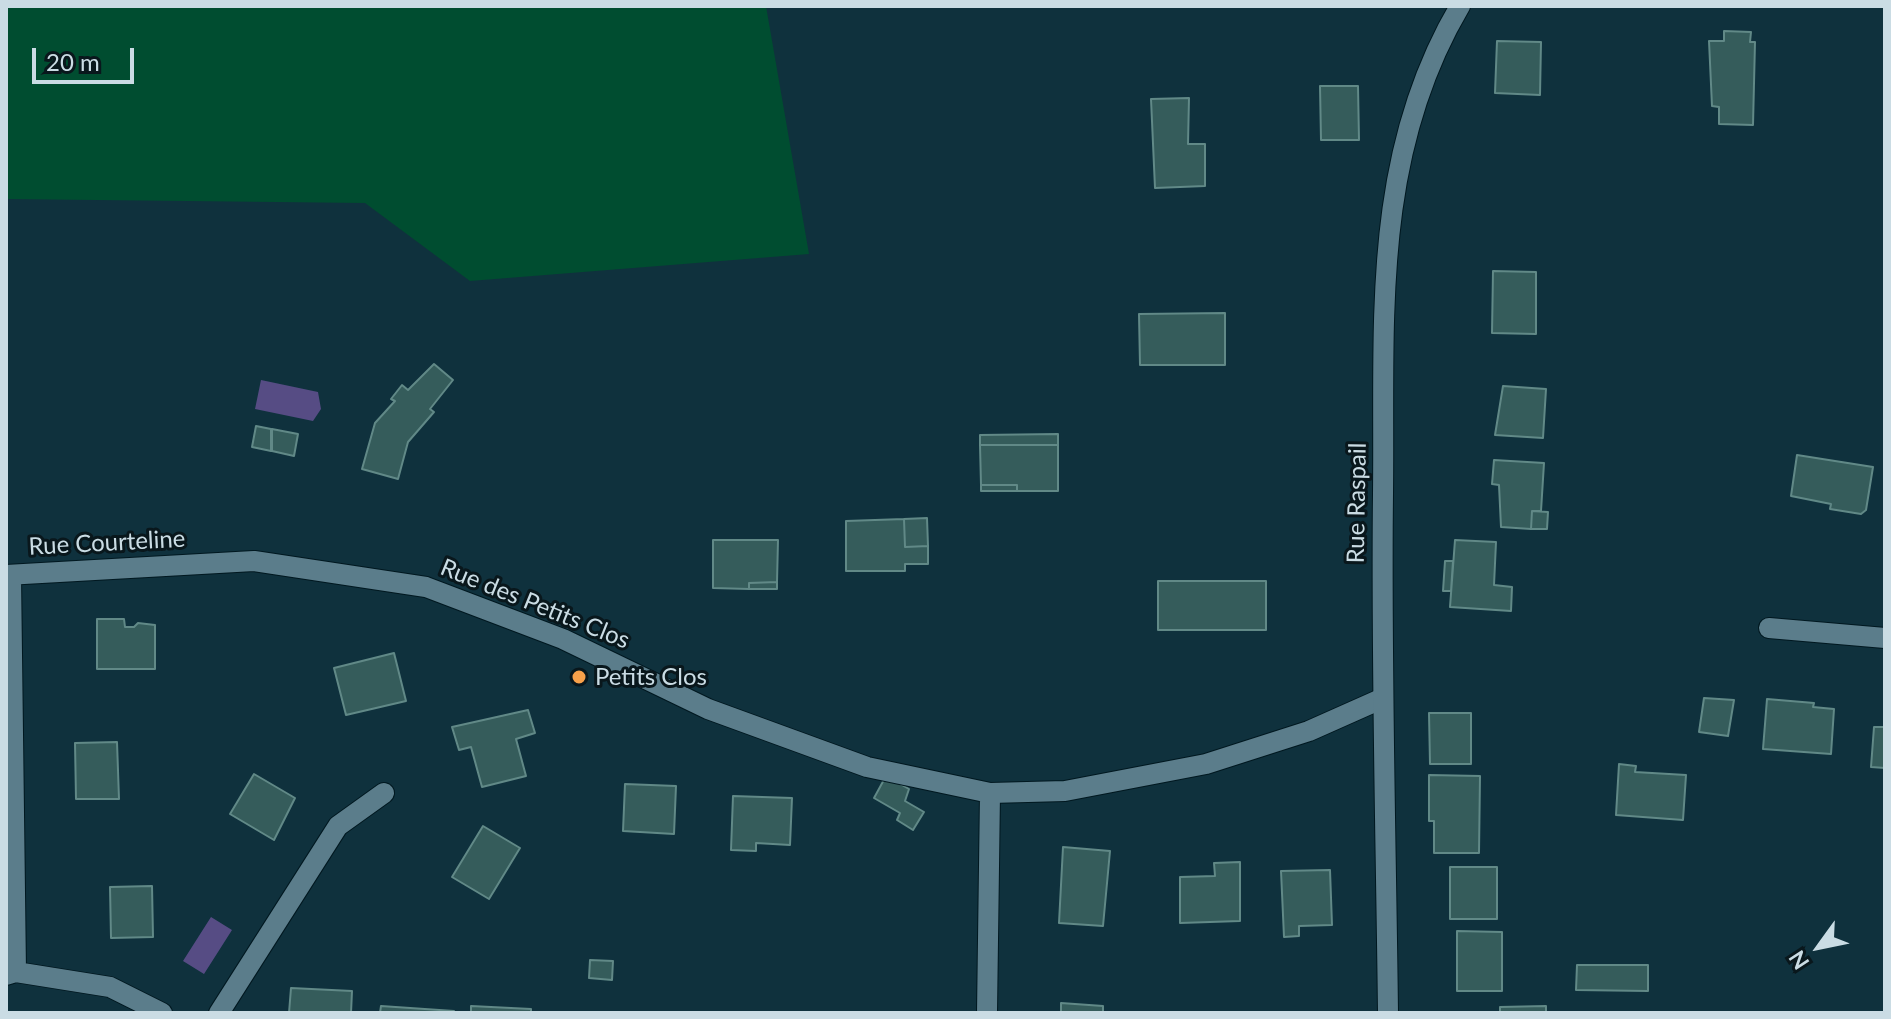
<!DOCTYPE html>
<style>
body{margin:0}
#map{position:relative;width:1891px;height:1019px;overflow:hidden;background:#0f313d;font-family:Lato,sans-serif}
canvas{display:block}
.frame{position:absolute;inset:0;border:8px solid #cadce4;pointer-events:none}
.north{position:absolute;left:1779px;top:907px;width:80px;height:80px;-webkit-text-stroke:6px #09171c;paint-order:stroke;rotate:237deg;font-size:22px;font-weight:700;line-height:32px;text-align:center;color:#cadce4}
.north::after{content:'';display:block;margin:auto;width:28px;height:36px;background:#cadce4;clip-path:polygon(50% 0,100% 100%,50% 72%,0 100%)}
.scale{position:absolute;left:32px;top:48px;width:102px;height:36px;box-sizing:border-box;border:4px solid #cadce4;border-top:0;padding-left:10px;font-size:24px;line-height:28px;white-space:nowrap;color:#cadce4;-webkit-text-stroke:6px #09171c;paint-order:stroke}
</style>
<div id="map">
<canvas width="1891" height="1019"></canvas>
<div class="frame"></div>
<div class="north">N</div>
<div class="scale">20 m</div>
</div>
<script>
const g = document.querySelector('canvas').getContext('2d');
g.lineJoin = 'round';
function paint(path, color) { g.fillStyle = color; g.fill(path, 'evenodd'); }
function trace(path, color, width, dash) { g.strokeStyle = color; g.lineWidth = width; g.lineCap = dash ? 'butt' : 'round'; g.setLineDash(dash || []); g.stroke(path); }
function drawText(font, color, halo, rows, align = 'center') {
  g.font = font + ' Lato,sans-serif'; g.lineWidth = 6; g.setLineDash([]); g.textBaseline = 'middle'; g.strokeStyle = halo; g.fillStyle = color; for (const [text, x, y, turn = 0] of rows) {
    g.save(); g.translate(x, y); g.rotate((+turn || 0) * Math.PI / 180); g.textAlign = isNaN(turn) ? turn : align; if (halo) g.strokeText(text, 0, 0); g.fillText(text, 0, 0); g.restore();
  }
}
const green = new Path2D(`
 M6 6H766L809 254 470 281 365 203 6 199Z`);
const water = new Path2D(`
 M261 380 318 392 321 409 313 421 255 409Z
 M211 917 232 930 204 974 183 961Z`);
const building = new Path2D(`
 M1724 31 1751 32 1750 42H1755L1753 125 1719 124V107L1712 106 1709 41H1724Z
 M1497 41 1541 42 1540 95 1495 93Z
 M1320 86H1358L1359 140H1321Z
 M1189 98 1188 144H1205V186L1155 188 1151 99Z
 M1493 271 1536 272V334L1492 333Z
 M1225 313V365H1140L1139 314Z
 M434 364 453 380 430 409 434 412 408 442 398 479 362 469 375 423 395 401 391 399 402 385 408 390Z
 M1503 386 1546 389 1543 438 1495 435Z
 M256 426 271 429V451L252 447Z
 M272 429 298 434 294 456 272 451Z
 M1058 434V445H980V435Z
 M980 445H1058V491H1017V485H981Z
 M1797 455 1873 467 1866 510 1861 514 1830 509 1831 504 1791 496Z
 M1494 460 1544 463 1541 511H1532L1531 529 1501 527 1499 485 1492 484Z
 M981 485H1017V491H981Z
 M1532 511 1548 512 1547 529H1531Z
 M927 518 928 546 905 547 904 519Z
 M904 519 905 547 928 546V564H905V571H846V521Z
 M713 540H778L777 582 749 583V589L713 588Z
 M1455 540 1496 542 1494 585 1512 587 1511 611 1450 607Z
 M1445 561H1453L1451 591H1443Z
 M1158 581H1266V630H1158Z
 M777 582V589H749V583Z
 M97 619H124L125 627H134L138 623 155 625V669H97Z
 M394 653 406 701 346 715 334 668Z
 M1704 698 1734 700 1728 736 1699 732Z
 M1767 699 1814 703 1813 707 1834 709 1831 754 1763 749Z
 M528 710 535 733 516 739 526 776 482 787 471 747 459 750 452 727Z
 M1429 713H1471V764H1430Z
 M1874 727H1885V768L1871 767Z
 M117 742 119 799H76L75 743Z
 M1619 764 1636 766 1635 772 1686 775 1683 820 1616 815Z
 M254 774 295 798 274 840 230 814Z
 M1429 775 1480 776 1479 853H1434V821H1429Z
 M886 776 909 789 905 801 924 812 913 830 897 820 900 813 874 798Z
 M625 784 676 786 674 834 623 831Z
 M733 796 792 798 790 845 756 843V851L731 850Z
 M483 826 520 848 489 899 452 877Z
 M1063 847 1110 851 1103 926 1059 923Z
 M1240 862V921L1180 923V877L1215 876 1214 863Z
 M1450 867H1497V919H1450Z
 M1330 870 1332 925 1299 926V936L1284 937 1281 871Z
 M152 886 153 937 111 938 110 887Z
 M1457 931 1502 932V991H1457Z
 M590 960 613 961 612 980 589 978Z
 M1577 965H1648V991L1576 990Z
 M291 988 352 991 351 1013H289Z
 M1061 1003 1103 1006V1013H1061Z
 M381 1006 454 1011V1013H380Z
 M471 1006 531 1009V1013H471Z
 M1546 1006V1013H1500V1007Z`);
const minor = new Path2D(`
 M6 575 254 561 426 587 563 639 708 709 867 767 990 793 1065 791 1206 764 1309 731 1381 699
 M11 575 16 972
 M1769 628 1885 638
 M6 975 16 972 110 987 162 1013
 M219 1013 338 826 384 793
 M987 1013 990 793`);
const tertiary = new Path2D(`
 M1388 1013C1386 840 1381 667 1383 494 1385 325 1370 158 1460 6`);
const markers = [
 [579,677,8,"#f8a14a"]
];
const streetNames = [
 ["Rue Raspail",1357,503,-89],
 ["Rue Courteline",107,543,-3],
 ["Rue des Petits Clos",535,604,22]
];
const poiNames = [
 ["Petits Clos",595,677]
];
paint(green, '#004d30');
paint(water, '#564c84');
paint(building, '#355c5b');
trace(building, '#618987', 2);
trace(minor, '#011820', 22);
trace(tertiary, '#011820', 22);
trace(minor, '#5b7d8b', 20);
trace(tertiary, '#5b7d8b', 20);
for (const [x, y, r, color] of markers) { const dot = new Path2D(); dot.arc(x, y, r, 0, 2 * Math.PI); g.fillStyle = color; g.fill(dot); trace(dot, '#09171c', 3); }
drawText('24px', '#cadce4', '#09171c', streetNames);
drawText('24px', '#cadce4', '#09171c', poiNames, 'left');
</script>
